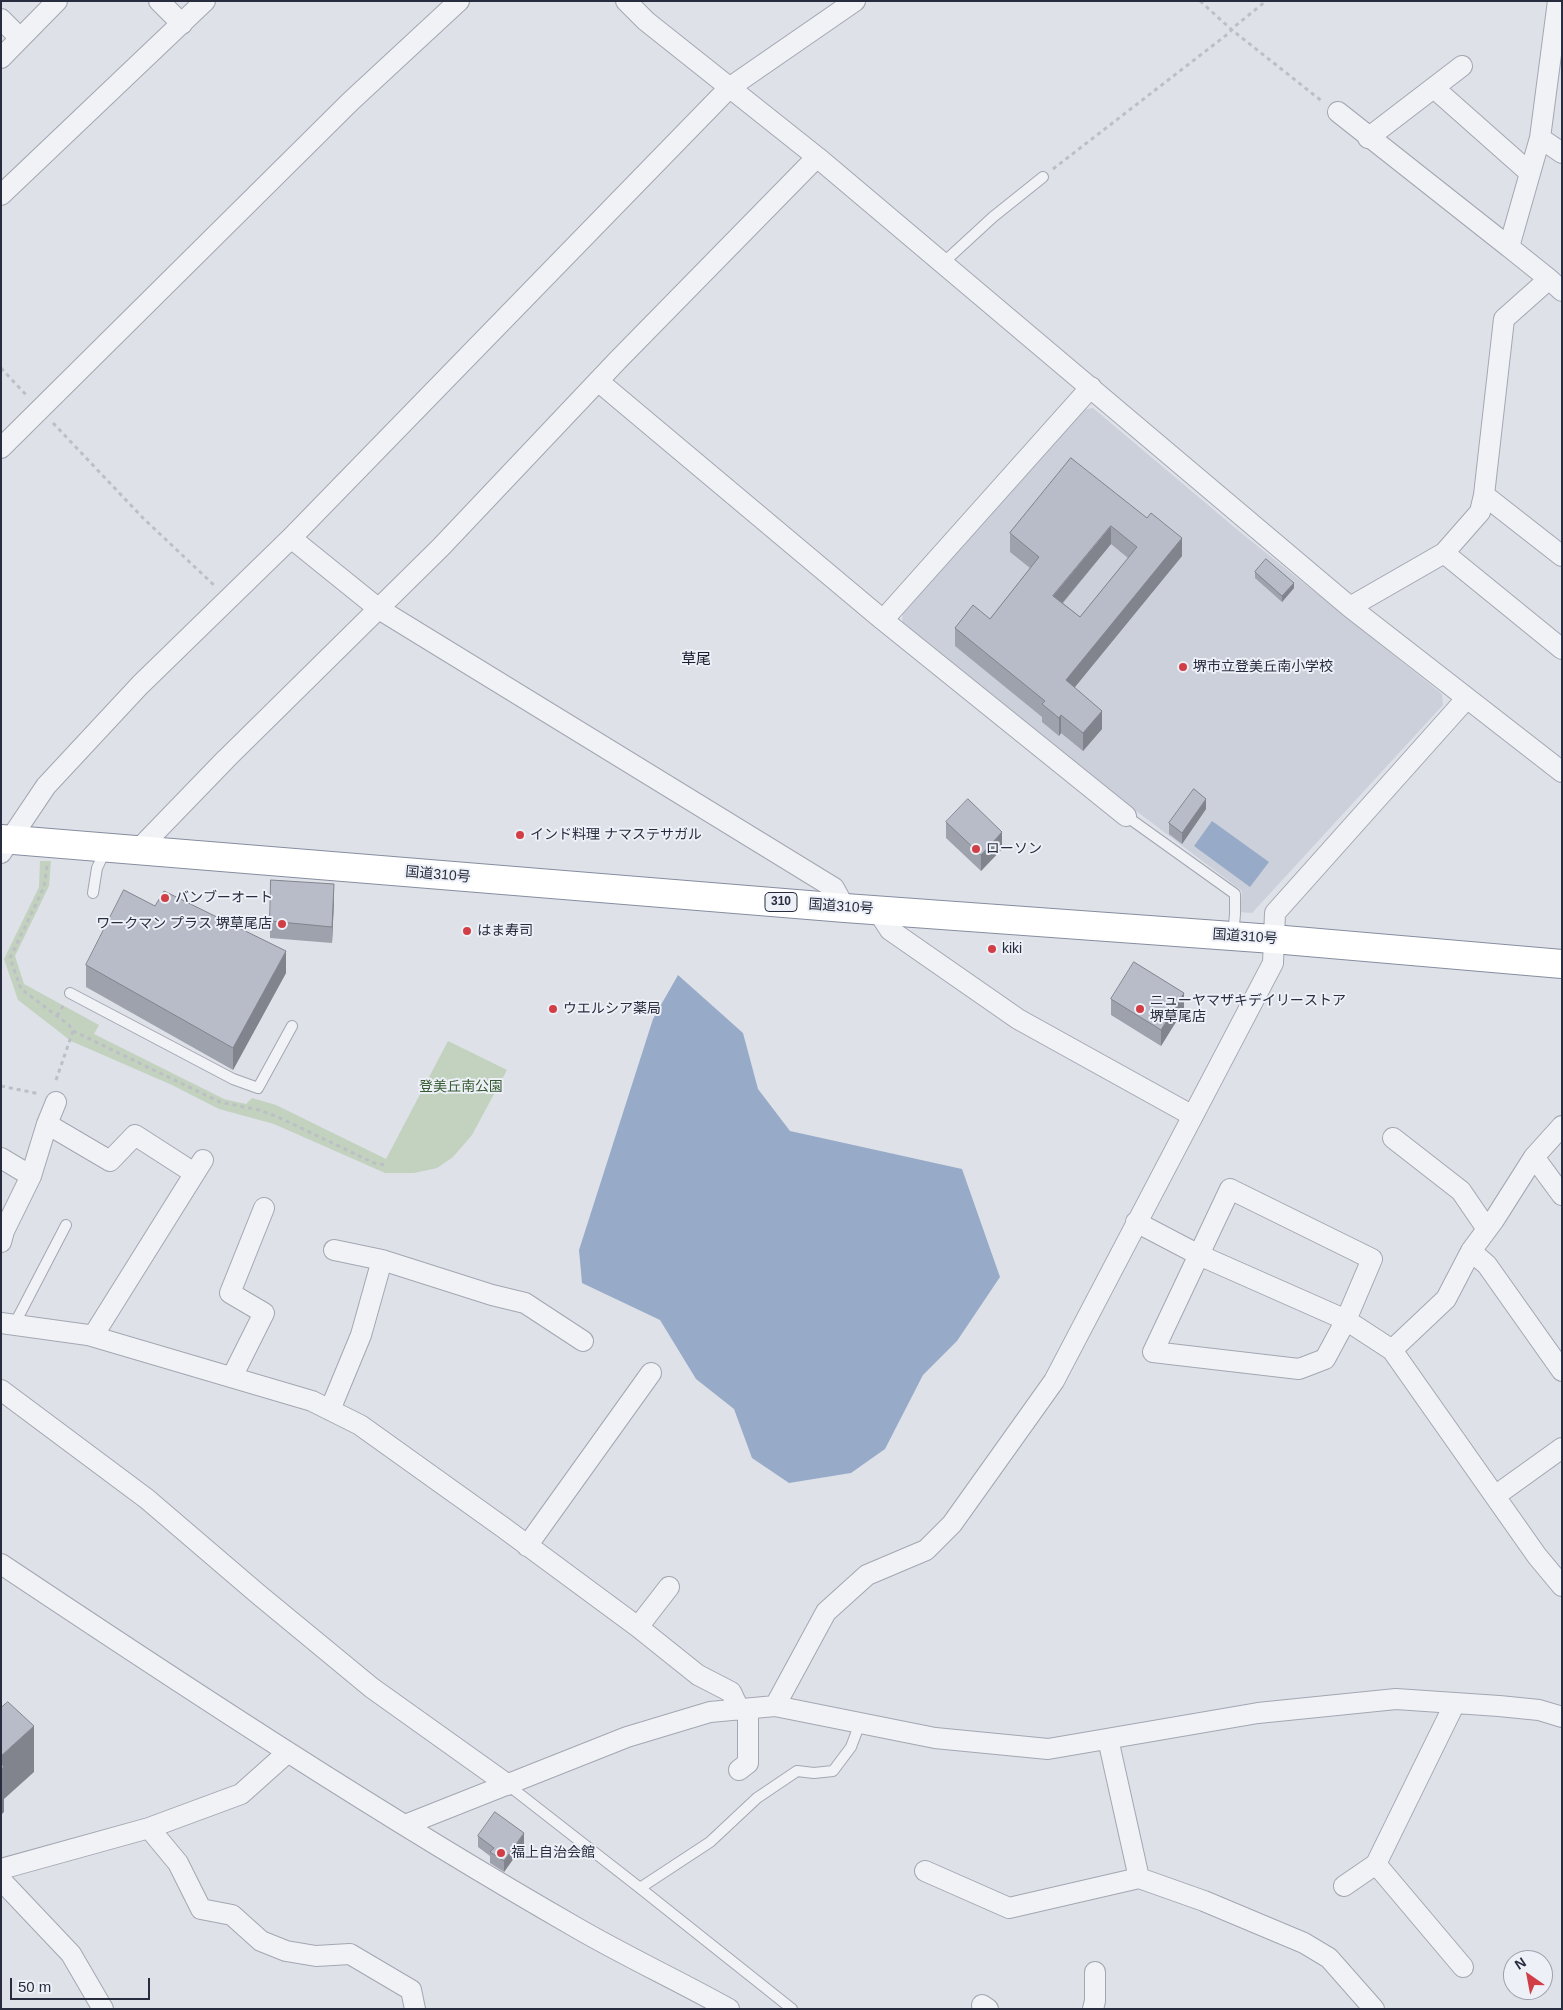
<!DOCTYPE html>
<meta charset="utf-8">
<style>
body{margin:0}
#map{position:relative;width:1563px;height:2010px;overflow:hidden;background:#dee1e8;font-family:Helvetica,sans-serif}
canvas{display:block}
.frame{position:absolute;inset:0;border:2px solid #272d3f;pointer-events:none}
.north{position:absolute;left:1503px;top:1950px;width:50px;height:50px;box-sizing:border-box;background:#edf0f6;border:1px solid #9ea2ad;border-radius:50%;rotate:327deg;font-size:14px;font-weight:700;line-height:20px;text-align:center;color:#272d3f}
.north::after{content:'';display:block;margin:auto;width:18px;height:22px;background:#d23e45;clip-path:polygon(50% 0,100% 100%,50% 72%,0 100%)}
.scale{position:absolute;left:10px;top:1978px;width:140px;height:22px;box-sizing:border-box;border:2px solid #272d3f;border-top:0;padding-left:6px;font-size:15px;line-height:18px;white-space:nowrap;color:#272d3f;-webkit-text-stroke:4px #edf0f6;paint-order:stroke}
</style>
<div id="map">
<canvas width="1563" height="2010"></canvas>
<div class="frame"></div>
<div class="north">N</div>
<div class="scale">50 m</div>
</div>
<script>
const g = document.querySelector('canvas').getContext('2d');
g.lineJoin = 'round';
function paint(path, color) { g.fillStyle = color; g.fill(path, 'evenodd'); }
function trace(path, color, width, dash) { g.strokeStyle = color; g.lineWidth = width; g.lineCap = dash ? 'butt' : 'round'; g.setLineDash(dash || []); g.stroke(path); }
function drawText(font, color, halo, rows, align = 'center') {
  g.font = font + ' Helvetica,"Noto Sans JP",sans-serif'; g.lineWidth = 4; g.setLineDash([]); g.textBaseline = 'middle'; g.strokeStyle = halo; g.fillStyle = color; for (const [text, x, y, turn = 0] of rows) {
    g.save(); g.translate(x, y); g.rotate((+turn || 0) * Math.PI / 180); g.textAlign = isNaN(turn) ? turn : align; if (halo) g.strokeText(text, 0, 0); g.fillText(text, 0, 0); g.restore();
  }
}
const built = new Path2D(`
 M1093 408 1240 532 1442 694 1443 705 1252 913 1240 912 1242 891 1082 770 902 622 903 610 1082 410Z`);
const green = new Path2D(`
 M40 861H51L49 886 15 956 24 984 99 1025 94 1034 224 1099 246 1104 252 1098 276 1105 386 1159 448 1041 507 1070 472 1135 453 1157 437 1168 414 1173H385L274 1124 219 1109 172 1085 71 1041 18 1000 4 959 39 887Z`);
const water = new Path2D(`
 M1212 821 1269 862 1250 887 1194 846Z
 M678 975 743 1033 758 1089 790 1131 962 1169 1000 1277 957 1341 923 1375 885 1449 851 1473 789 1483 752 1458 734 1409 696 1379 660 1320 582 1283 579 1250 653 1019Z`);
const path = new Path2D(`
 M1200 1 1232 30 1323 102
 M1053 169 1229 33 1234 27 1266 1
 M1 368 28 397
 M53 423 143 518 216 587
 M47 866 44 887 10 958 21 989 69 1025 73 1031 55 1083
 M57 1016 64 1004
 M73 1031 220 1102 259 1110 278 1117 374 1163 386 1165
 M1 1086 40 1094`);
const service = new Path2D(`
 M943 263 993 217 1043 177
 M1126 816 1235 894V914L1233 936
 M93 893 97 868 106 849
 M70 993 233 1079 258 1088 292 1026
 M14 1325 66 1225
 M508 1785 640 1888 710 1842 757 1798 797 1771 814 1773 833 1771 851 1747 860 1723
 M640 1888 792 2009`);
const minor = new Path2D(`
 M159 1 182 24
 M626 1 646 21 817 157 1350 607 1562 772
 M1 19 20 38
 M1 58 57 1
 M1434 88 1530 173
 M1338 112 1509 247
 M1368 138 1462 66
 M1540 138 1562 153
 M1 195 205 1
 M1549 279 1562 291
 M598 381 883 620
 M1091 387 883 620 1126 816
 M1 448 351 101 459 1
 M1484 495 1562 556
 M291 538 379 609 834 888 845 908
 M1444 553 1562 649
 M1350 607 1444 553 1480 512 1484 495 1504 319 1549 279 1509 247 1540 138 1558 1
 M138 850 226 759 441 547 617 361 817 157
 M1 853 46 786 140 685 291 538 729 88 855 1
 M877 910 890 930 1018 1019 1193 1116
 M47 1124 56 1102
 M1393 1138 1461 1191 1487 1229
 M1534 1157 1562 1195
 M1 1158 31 1176
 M1230 1189 1372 1259 1346 1320 1325 1359 1299 1369 1153 1352Z
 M1136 1222 1199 1255 1346 1320 1392 1350 1537 1556 1562 1586
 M1 1242 4 1231 31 1176 47 1124 110 1161 135 1135 194 1173
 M334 1250 382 1260 492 1295 525 1303 583 1341
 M1471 1251 1487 1265 1562 1371
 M1 1323 88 1335 312 1401 360 1425 504 1528 638 1627 698 1675 731 1692 739 1709
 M93 1336 203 1160
 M1392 1350 1446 1299 1471 1251 1494 1220 1534 1157 1562 1126
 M232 1377 264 1313 230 1293 264 1208
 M1 1390 147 1499 258 1594 372 1688 508 1785
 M330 1410 361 1335 382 1260
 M1495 1496 1562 1448
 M527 1546 651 1373
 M1 1564C190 1690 380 1815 577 1928 627 1957 679 1981 729 2009
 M638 1627 669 1587
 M775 1706 826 1612 867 1575 926 1550 952 1524 1054 1381 1273 963 1275 913 1467 698
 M1108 1739 1139 1878
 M739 1770 748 1763V1709
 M405 1825 627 1737 710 1712 775 1706 935 1738 1048 1749 1258 1713 1396 1699 1499 1706 1539 1710 1562 1717
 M149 1828 178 1863 201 1909 232 1915 261 1941 286 1951 316 1956 350 1954 411 1990 415 2009
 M1376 1864 1463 1967
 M1 1869 149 1828 241 1794 288 1752
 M925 1871 1009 1908 1139 1878 1204 1901 1304 1943 1329 1958 1374 2009
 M1 1880 71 1954 103 2009
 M1344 1886 1376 1864 1455 1703
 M982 2005 988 2009
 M1093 2009 1095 2001V1972`);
const trunk = new Path2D(`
 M1 839 845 908 1273 939 1562 964`);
const wall = new Path2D(`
 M1071 458 1182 556 1074 688 1102 729 1083 751 1061 733 1059 736 1042 722V717L955 646V628L990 619 1030 568 1010 552V533ZM1111 544 1128 558 1080 617 1063 603Z
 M1255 572 1294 588 1282 602 1255 578Z
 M1206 809 1182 844 1169 834V823Z
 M946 822 1002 849 981 871 946 838Z
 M334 901 332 943 270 938V921Z
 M86 965 286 973 233 1070 86 987Z
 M1111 999 1184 1009 1161 1046 1111 1015Z
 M478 1836 524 1844 504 1872 490 1863V1856L478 1847Z`);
const shadedWall = new Path2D(`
 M1111 526V544L1053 614V596Z
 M1182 538V556L1066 698V680Z
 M1294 583V588L1282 602V596Z
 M1102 711V729L1083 751V733Z
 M1061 715V733L1059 736V718Z
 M1206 799V809L1182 844V833Z
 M1002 832V849L981 871V855Z
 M334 884V901L332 943V927Z
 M286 951V973L233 1070V1048Z
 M1184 993V1009L1161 1046V1030Z
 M34 1726V1772L4 1799V1812L1 1815V1756Z
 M524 1833V1844L504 1872V1861Z`);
const building = new Path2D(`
 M1071 458 1147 518 1151 513 1182 538 1066 680 1102 711 1083 733 1061 715 1059 718 1042 704 1045 701 955 628 973 605 990 619 1039 557 1010 533ZM1111 526 1137 547 1080 617 1053 596Z
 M1266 559 1294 583 1282 596 1255 572Z
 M1194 789 1206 799 1182 833 1169 823Z
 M968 799 1002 832 981 855 946 822Z
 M271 880 334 884 332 927 270 921Z
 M124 890 155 906 164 891 286 951 233 1048 86 965Z
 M1134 962 1184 993 1161 1030 1111 999Z
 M8 1702 34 1726 1 1756V1708Z
 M1 1763 4 1767 1 1769Z
 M495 1812 524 1833 504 1861 490 1852 494 1848 478 1836Z`);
const markers = [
 [1183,667,5,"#d23e45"],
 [520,835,5,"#d23e45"],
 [976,849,5,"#d23e45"],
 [165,898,5,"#d23e45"],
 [282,924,5,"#d23e45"],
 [467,931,5,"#d23e45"],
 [992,949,5,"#d23e45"],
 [553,1009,5,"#d23e45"],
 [1140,1009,5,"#d23e45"],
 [501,1853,5,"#d23e45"]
];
const shields = [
 [781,902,32]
];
const shieldNames = [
 ["310",781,902]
];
const poiNames = [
 ["堺市立登美丘南小学校",1193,667],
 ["インド料理 ナマステサガル",530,835],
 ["ローソン",986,849],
 ["バンブーオート",175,898],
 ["ワークマン プラス 堺草尾店",272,924,"right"],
 ["はま寿司",477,931],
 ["kiki",1002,949],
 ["ニューヤマザキデイリーストア",1150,1001],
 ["堺草尾店",1150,1017],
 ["ウエルシア薬局",563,1009],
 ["福上自治会館",511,1853]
];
const streetNames = [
 ["国道310号",438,875,5],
 ["国道310号",841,907,4],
 ["国道310号",1245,937,4]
];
const parkNames = [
 ["登美丘南公園",461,1087]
];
const neighbourhoodNames = [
 ["草尾",696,660]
];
paint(built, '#ccd0da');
paint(green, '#c2d2bf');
paint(water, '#97abc9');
trace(service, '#a3a7b2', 12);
trace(minor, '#a3a7b2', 22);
trace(trunk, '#858d9f', 30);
trace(path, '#bcbfc6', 3, [4, 4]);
trace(service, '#f1f2f6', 10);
trace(minor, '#f1f2f6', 20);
trace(trunk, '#fff', 28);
paint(wall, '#9ea2ac');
paint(shadedWall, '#81848c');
paint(building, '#b8bcc8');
trace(building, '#81848c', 1);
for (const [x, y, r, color] of markers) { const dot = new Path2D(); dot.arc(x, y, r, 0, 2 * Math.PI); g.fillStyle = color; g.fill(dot); trace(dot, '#edf0f6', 2); }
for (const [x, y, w] of shields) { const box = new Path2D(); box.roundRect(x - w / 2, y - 9.5, w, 19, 4); g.fillStyle = '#edf0f6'; g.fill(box); trace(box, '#272d3f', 1); }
drawText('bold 12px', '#272d3f', null, shieldNames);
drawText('14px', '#272d3f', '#edf0f6', poiNames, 'left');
drawText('14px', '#272d3f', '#edf0f6', streetNames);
drawText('14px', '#375b33', '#edf0f6', parkNames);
drawText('15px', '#191e30', '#edf0f6', neighbourhoodNames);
</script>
